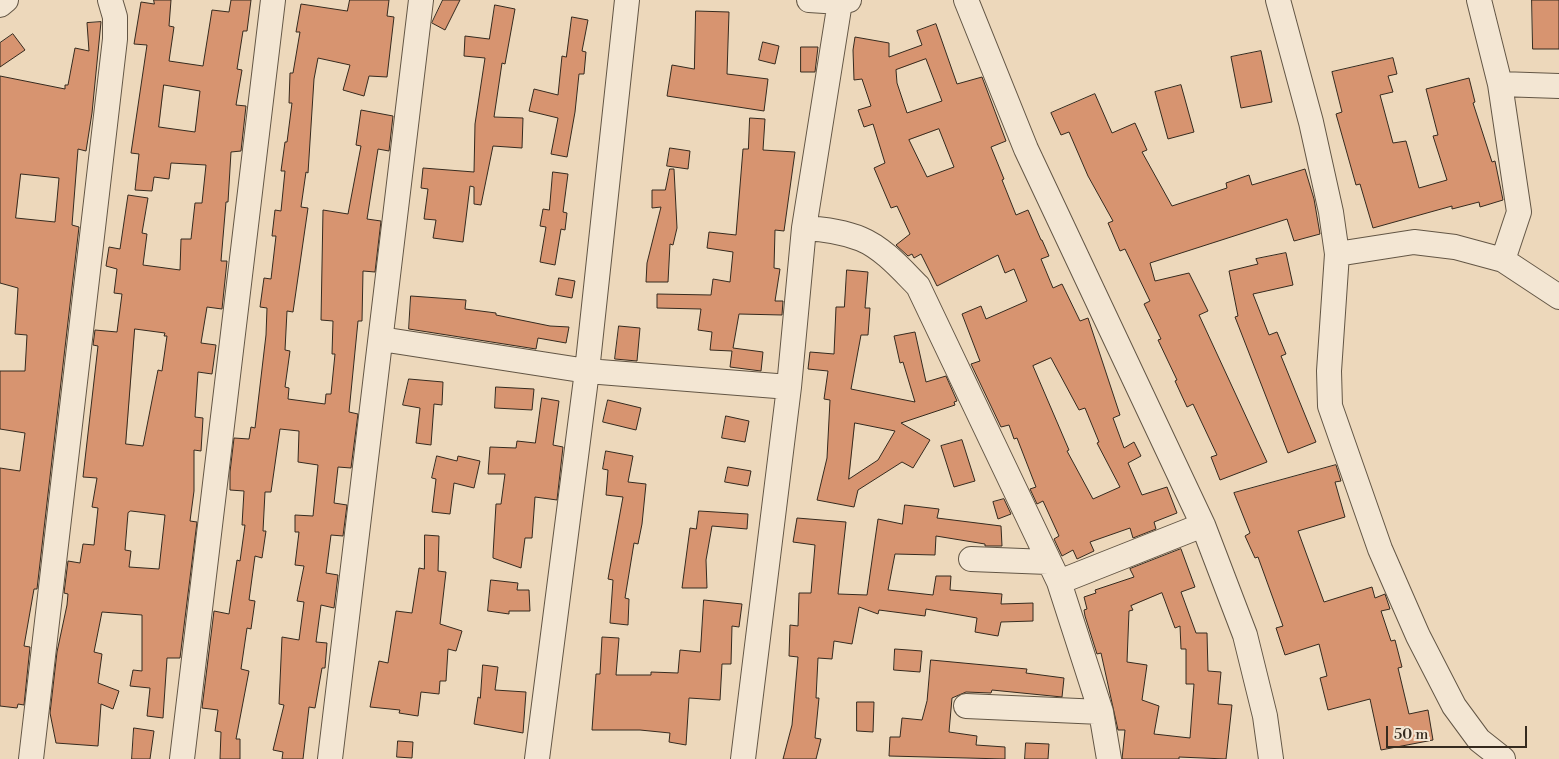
<!DOCTYPE html>
<style>
body{margin:0}
#map{position:relative;width:1559px;height:759px;overflow:hidden;background:#edd8bb;font-family:"Libre Bodoni",serif}
canvas{display:block}
.scale{position:absolute;left:1386px;top:726px;width:141px;height:22px;box-sizing:border-box;border:2px solid #352a1e;border-top:0;padding-left:6px;font-size:15px;line-height:18px;white-space:nowrap;color:#352a1e;-webkit-text-stroke:4px #f3e6d3;paint-order:stroke}
</style>
<div id="map">
<canvas width="1559" height="759"></canvas>
<div class="scale">50 m</div>
</div>
<script>
const g = document.querySelector('canvas').getContext('2d');
g.lineJoin = 'round';
function paint(path, color) { g.fillStyle = color; g.fill(path, 'evenodd'); }
function trace(path, color, width, dash) { g.strokeStyle = color; g.lineWidth = width; g.lineCap = dash ? 'butt' : 'round'; g.setLineDash(dash || []); g.stroke(path); }
const building = new Path2D(`
 M154 0H171L169 26 174 27 169 61 203 66 212 10 229 12 231 0H251L247 31H243L237 69 242 70 236 105 246 106 241 151 231 152 228 202H226L221 261H227L222 309 207 307 201 343 216 345 212 374 198 372 195 417 203 418 201 451 194 450V491L190 521 197 522 180 658H167L163 718 147 716 150 688 130 686 133 670 142 671V615L102 612 94 652 102 654 98 683 119 691 113 709 101 704 98 746 56 743 50 713 57 652 67 605 68 594 64 593 68 561 80 563 83 544 94 545 98 508 92 507 97 478 83 477 98 346 93 345 95 330 117 332 122 294 114 293 117 269 106 266 109 247 120 249 128 195 148 198 142 233 147 234 143 265 180 270 181 239H191L195 203H202L206 165 171 163 169 179 154 177 152 191 135 190 139 154 131 153 147 45 134 44 141 2 154 4ZM164 85 200 91 195 132 159 127ZM135 329 165 333 164 336H167L162 371 158 370 143 446 126 444ZM131 511 165 515 159 569 129 567 131 551 125 550 128 513Z
 M350 0H389L387 16 394 17 387 77 369 76 364 96 343 90 350 65 318 58 314 79 308 173 306 172 301 207 308 208 293 312 287 311 285 350 290 351 285 387 289 388 288 399 325 404 326 394H331L335 354H332L333 321 321 320 323 210 348 214 361 146 356 145 361 110 393 116 389 151 378 149 367 219 381 221 375 272 363 271 362 321H358L349 412 358 414 351 468 338 467 334 503 347 505 343 536 331 535 326 573 338 575 334 608 321 605 316 642 327 643 325 668H322L315 708 309 707 303 759H282L283 752 273 750 284 705 279 704 282 637 299 640 304 602 297 601 304 566 295 565 299 532H295V515L313 516 318 465 298 462 299 431 280 429 271 492H265L263 531H266L262 558 255 556 249 600 255 601 251 629 247 628 241 669 249 671 236 739H240V759H220L221 732 215 731 218 710 202 708 214 611 229 614 237 560 240 561 245 525H242L244 491 230 490V472L234 438 249 439 251 427 255 428 266 335 267 308 260 307 264 278 271 279 276 236H272L275 210 281 211 285 171H281L285 142H287L292 103H289L290 73H293L300 32H296L301 4 347 11Z
 M443 0H460L445 30 432 23Z
 M1532 0H1559V49H1533Z
 M495 5 515 9 505 64 502 63 494 117 523 118 522 148 493 146 481 205 474 204V187L470 186 463 242 433 238 436 220 424 219 428 189 421 188 423 168 474 172 475 124 485 58 464 56 465 36 489 39Z
 M696 11 729 12 727 74 768 79 764 111 667 96 672 65 694 69Z
 M572 17 588 20 582 51 586 52 584 74H579L575 112 567 157 551 154 558 118 529 111 534 89 558 95 562 56 566 57Z
 M101 22 92 113 86 151 78 149 72 225 79 227 37 589H34L24 646 30 647 24 705 18 704 17 708 0 706V468L20 471 25 433 0 429V371H25L27 335 15 334 18 288 0 283V76L65 89V85H68L75 48 89 51 87 23ZM21 174 59 178 55 222 16 218Z
 M936 24 957 84 982 77 1006 141 991 147 1004 179 1002 180 1016 215 1028 210 1041 240H1042L1049 256 1041 259 1053 288 1062 284 1080 321 1088 318 1120 415 1113 418 1124 448 1134 442 1141 456 1128 463 1142 495 1167 487 1177 513 1154 522 1156 529 1133 538 1130 528 1090 542 1094 551 1077 559 1073 550 1062 556 1054 539 1059 536 1043 501 1037 504 1030 489 1036 487 1017 438 1014 439 1009 425 1001 427 971 364 980 361 962 314 981 306 986 319 1027 301 1014 269 1005 273 998 255 937 286 921 254 914 258 912 254 908 256 896 245 910 234 897 206 891 208 874 168 885 163 873 124 864 127 858 110 871 106 862 79 854 80 853 50 855 37 889 43V57L922 45 917 31ZM926 59 942 101 907 113 897 83 896 70ZM939 129 954 167 927 177 909 140ZM1051 358 1079 410 1085 408 1099 442 1097 443 1120 487 1093 499 1067 451 1069 450 1033 366Z
 M13 34 25 50 0 67V43Z
 M763 42 779 46 775 64 759 60Z
 M801 47H818L815 72H801Z
 M1261 51 1272 102 1241 108 1231 57Z
 M1393 58 1397 74 1388 76 1393 92 1380 95 1393 143 1406 141 1419 188 1447 180 1433 136 1438 135 1426 89 1469 78 1475 102 1473 103 1492 162 1495 161 1503 200 1480 207 1479 202 1452 209V206L1373 228 1360 184 1356 185 1336 114 1342 112 1332 72Z
 M1181 85 1194 132 1168 139 1155 92Z
 M1095 94 1112 133 1135 123 1147 150 1142 152 1172 206 1227 188 1226 183 1249 175 1252 185 1305 169 1314 199 1320 234 1294 241 1287 219 1150 263 1155 281 1189 273 1208 311 1199 315 1267 462 1220 480 1211 457 1217 455 1193 404 1187 407 1175 381 1177 380 1158 340 1161 339 1144 304 1150 301 1125 249 1120 251 1108 223 1113 221 1088 176 1069 132 1061 135 1051 113Z
 M750 118 765 119 763 150 795 152 784 231 775 230 774 268 780 269 775 301H783L782 315 739 314 733 348 763 352 761 371 730 367 732 351 710 350 712 332 698 330 701 309 657 308V294L711 295 713 279 730 282 733 252 707 248 709 232 736 235 743 149H748Z
 M670 148 690 151 688 169 667 166Z
 M670 169H674L677 228 673 245 670 244 668 282H646L647 263 661 207 652 208V190H665Z
 M553 172 568 174 563 212 567 213 565 230 561 229 555 265 540 262 546 227 540 226 543 209 549 210Z
 M1286 253 1293 285 1253 294 1269 335 1277 332 1286 354 1281 356 1316 442 1288 453 1235 317 1238 316 1229 271 1258 264 1256 259Z
 M847 270 868 272 865 308H870L868 335H861L851 389 915 402 903 362 900 363 894 336 915 332 926 382 946 376 957 401 954 402 955 405 901 423 930 440 913 468 902 462 858 490 854 507 817 500 827 458 830 400 824 399 828 371 808 369 810 352 834 354 836 307H844ZM855 423 895 431 878 460 849 479Z
 M559 278 575 281 572 298 556 295Z
 M411 296 466 300 465 309 496 313V315L550 326 569 327 566 343 538 338 536 349 409 329Z
 M619 326 640 328 637 361 615 359Z
 M409 379 443 382 442 405 434 404 431 445 416 443 420 408 403 405Z
 M496 387 534 389 532 410 495 408Z
 M542 398 559 401 553 445 563 447 557 500 535 497 532 538H525L521 568 493 558V555L496 504H501L505 474H488L490 447 516 448 517 441 535 443Z
 M608 400 641 408 636 430 603 422Z
 M726 416 749 421 745 442 722 438Z
 M962 440 975 481 954 487 941 446Z
 M606 451 633 456 628 482 646 484 642 524 638 544 634 543 625 598 629 599 628 625 610 623 613 580 608 579 623 497 606 495 608 470 603 469Z
 M437 456 457 461 458 456 480 461 474 488 454 483 450 514 432 512 436 479 432 478Z
 M1336 465 1341 481 1335 482 1345 517 1298 531 1324 602 1372 587 1375 598 1385 594 1390 609 1381 611 1391 641 1395 640 1402 667 1398 668 1409 714 1428 710 1433 740 1381 750 1370 699 1328 710 1320 678 1327 676 1319 644 1285 655 1276 628 1283 626 1258 557 1255 558 1245 536 1250 533 1234 493Z
 M728 467 751 471 748 486 725 482Z
 M1004 499 1011 514 998 519 993 502Z
 M905 505 939 509 937 518 1001 526 1002 546H985V544L936 536 935 555 895 554 888 590 933 595 936 576H951L950 590 1002 594 1001 604 1033 603V621L1001 622 998 636 975 632 977 618 926 609 925 616 879 610 878 614 859 607 852 644 834 641 832 659 818 658 816 698H819L815 738 821 739 816 759H783L792 725 798 657 789 656 790 625 798 626 799 593H811L815 545 793 542 797 518 846 522 838 594 867 595 878 519 902 524Z
 M699 511 748 514 747 529 712 526 706 560 707 588H682L690 528 696 529Z
 M425 535 439 536 438 571 446 572 440 624 462 631 456 651 448 649 446 681H440L439 694 421 692 418 716 399 713 400 710 370 707 379 661 388 663 396 611 412 613 419 568 424 569Z
 M1181 549 1195 587 1181 592 1196 633H1207L1208 671 1221 672 1218 704 1232 705 1226 759 1179 757V759H1122L1125 730H1118L1101 653 1097 654 1085 616 1084 610 1087 609 1084 597 1096 593 1095 590 1134 577 1130 569ZM1162 593 1175 628 1180 626 1181 649H1186V684H1194L1190 738 1154 734 1159 706 1142 700 1147 665 1127 662 1129 611 1133 610 1131 606Z
 M491 580 518 583 517 590H529L530 611H509V614L488 611Z
 M704 600 742 604 739 627 732 626 731 664H722L720 700 689 698 686 745 669 742 670 733 640 730H592L596 674H600L602 637 619 638 616 675H651V672L678 673 680 650 700 652Z
 M895 649 922 651 920 672 894 670Z
 M931 660 1027 669 1026 673 1064 678 1062 697 992 690 991 693 966 692 952 698 949 732 977 736 976 745 1005 747V759L889 756 890 737H900L902 718 922 720 927 701Z
 M483 665 498 667 495 690 526 692 523 733 474 724 478 697 480 698Z
 M857 702H874L873 732 857 731Z
 M134 728 154 731 150 759H132Z
 M398 741 413 742 412 758 397 757Z
 M1026 743 1049 744 1048 759H1025Z`);
const minor = new Path2D(`
 M809 0 840 2 849 0
 M966 0 1026 149 1203 525 1245 635 1265 716 1271 759
 M1278 0 1311 122 1331 212 1337 254 1329 371 1330 406 1380 549 1418 636 1454 706 1479 740 1503 759
 M1479 0 1500 84 1519 212 1503 260
 M840 2 804 228C823 229 844 232 861 239 883 248 902 270 918 286L1059 582 1101 712 1109 759
 M0 5 6 0
 M1500 84 1559 86
 M1337 254 1414 242 1455 247 1503 260 1559 297
 M381 339 587 371 789 387
 M971 559 1048 562
 M1059 582 1203 525
 M966 706 1101 712
 M31 759 115 39V17L110 0
 M182 759 273 0
 M330 759 421 0
 M537 759 587 371 627 0
 M743 759 789 387 804 228`);
paint(building, '#d79470');
trace(building, '#352a1e', 1);
trace(minor, '#635645', 26);
trace(minor, '#f3e6d3', 24);
</script>
